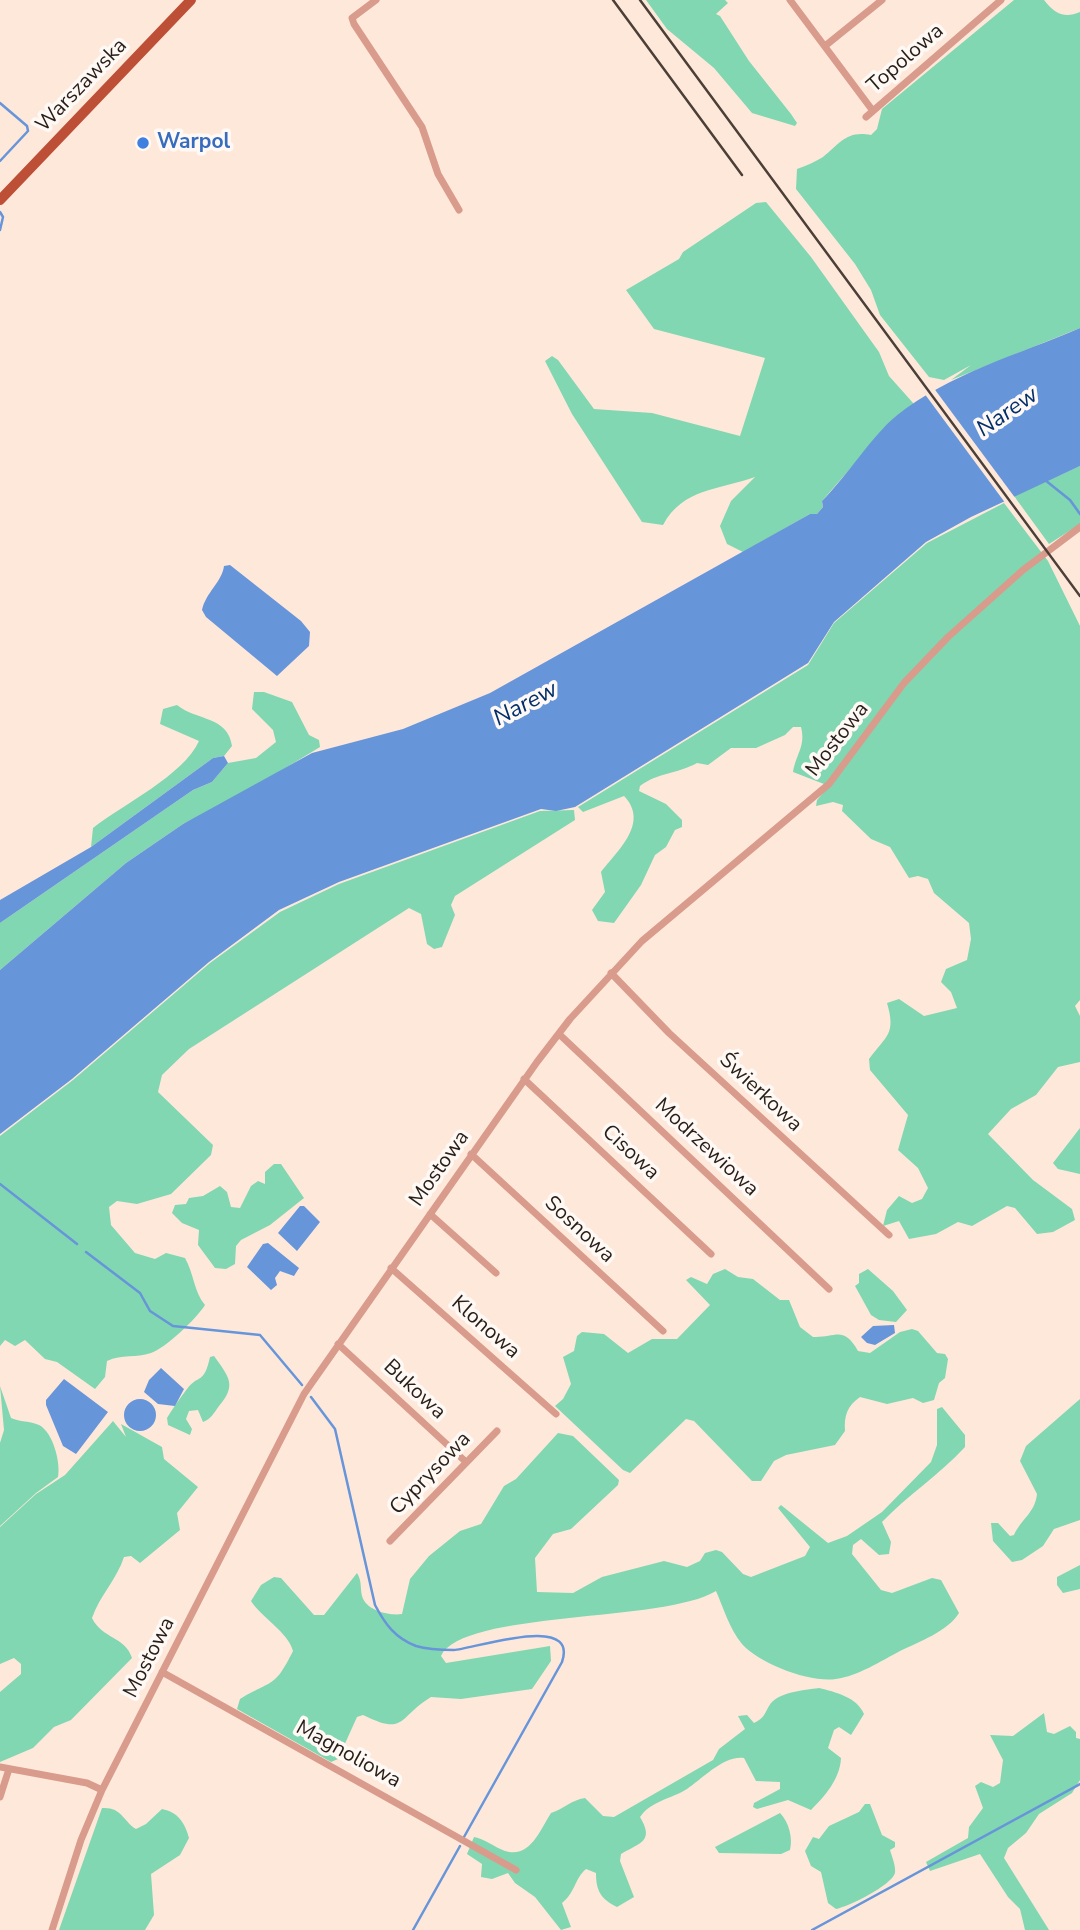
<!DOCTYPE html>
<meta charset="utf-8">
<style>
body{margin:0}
canvas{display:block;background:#fee8da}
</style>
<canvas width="1080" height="1930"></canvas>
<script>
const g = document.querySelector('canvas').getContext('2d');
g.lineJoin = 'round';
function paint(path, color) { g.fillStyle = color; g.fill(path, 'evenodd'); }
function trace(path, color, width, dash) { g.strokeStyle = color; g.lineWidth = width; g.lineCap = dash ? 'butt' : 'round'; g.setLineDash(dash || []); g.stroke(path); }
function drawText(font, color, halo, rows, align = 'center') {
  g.font = font + ' "Nunito Sans",sans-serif'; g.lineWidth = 7; g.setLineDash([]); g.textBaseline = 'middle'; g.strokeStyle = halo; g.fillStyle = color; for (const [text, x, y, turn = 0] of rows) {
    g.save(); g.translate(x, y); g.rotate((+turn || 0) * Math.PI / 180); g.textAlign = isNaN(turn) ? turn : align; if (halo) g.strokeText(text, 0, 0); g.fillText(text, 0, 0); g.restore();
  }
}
const green = new Path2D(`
 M646 0H725L728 3 716 14 720 16 749 61 791 114 797 123 795 126 752 113 714 68 667 29Z
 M1014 0H1044C1054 13 1064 19 1080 12V328L951 380 971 365 944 380 929 377 880 315 871 290 855 264 796 189 797 169C806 166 815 162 823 157 840 143 847 130 871 135L877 129 882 109Z
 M766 202 811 257 879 352 889 376 914 404 895 417 822 501 823 507 817 514H810L743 552 727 544 720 526 731 501 755 477C719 490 683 488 663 525L642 522 572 414 545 361 552 356 558 360 594 409 652 413 740 436 765 358 654 329 626 290 679 259 683 252 756 203Z
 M1080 466V529L1074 528 1049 544 1014 496Z
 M1004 503 1048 561 1080 626V1000L1075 1006 1080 1016V1062L1058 1067 1036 1095 1011 1109 988 1134 1033 1180 1072 1209 1075 1220 1053 1232 1037 1234 1015 1208 1007 1206 972 1226 958 1222 936 1234 909 1239 899 1221 883 1226 887 1210 899 1196 912 1203 922 1199 928 1188 918 1168 898 1150 908 1115 870 1070 869 1059C887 1035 896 1034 887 1003L899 999 924 1016 957 1008 951 992 941 982 946 969 967 960 971 939 969 923 934 893 928 879 918 876 909 878 890 847 871 839 842 811 843 805 833 802 816 806 817 800 825 791 824 784 793 772C796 754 806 746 801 727H793L785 735 756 748H731L708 765 697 763C677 774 659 772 640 786L639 791 666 804 682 820V827L675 830 666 847 655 855 641 885 614 923 598 921 592 910 605 892 601 872C617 851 650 823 624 796L583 812 578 807 808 665 834 623 927 543Z
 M254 692H264L292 702 309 735 319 740 320 747 236 798 183 824 126 863 0 970V923L193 790 212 782 228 763 256 758 276 742 273 730 252 709Z
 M177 705C197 721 228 716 232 746L224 756 213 758 91 847 93 828C122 805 184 775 199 741L160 724 163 709Z
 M574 810 575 820 455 896 451 905 455 915 442 947 434 949 427 944 421 914 409 908 189 1049 162 1075 158 1092 213 1145 211 1155 171 1194 137 1204 117 1201 109 1207 111 1225 135 1253 155 1259 166 1253 185 1258C194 1274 194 1292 205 1305 197 1318 166 1348 151 1353 136 1358 122 1354 107 1361L105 1377 95 1389 57 1362 45 1359 25 1340 15 1346 5 1340 0 1346V1136L73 1080 210 963 280 912 339 884 540 811Z
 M1080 1128V1174L1058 1169 1053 1163Z
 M274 1164H281L304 1198 270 1225 241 1240 236 1246 235 1264 226 1269 215 1268 198 1245 199 1230 182 1223 172 1213 175 1205 186 1204 189 1198 203 1196 220 1186 227 1192 231 1207 240 1208 251 1186 258 1181 265 1184V1172Z
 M725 1269 738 1277 753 1279 780 1300H789L800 1327 813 1337C836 1338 843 1325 858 1351L870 1353 900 1332 912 1329 918 1331 937 1353 945 1354 948 1359 945 1378 939 1383 934 1400 923 1403 913 1398 887 1404 860 1397C847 1406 844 1416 845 1431L835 1445 786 1455 774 1461 761 1481H752L694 1421 686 1419 630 1473 623 1470 555 1406 563 1399 571 1384 563 1357 574 1351 577 1336 582 1332 604 1334 628 1353 652 1339H677L710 1305 686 1280 691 1277 707 1284 713 1274Z
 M868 1269 893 1291 907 1310 896 1322 879 1320 871 1315 855 1286 859 1283V1274Z
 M214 1356C229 1377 237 1385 219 1406 214 1413 211 1419 203 1422L198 1410 189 1411 186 1419 192 1429 190 1435 168 1425 167 1418C173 1408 180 1398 187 1389 198 1374 204 1385 210 1357Z
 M0 1386 11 1418C20 1422 30 1421 39 1425 53 1432 61 1463 58 1477L36 1493 0 1526V1443L4 1430Z
 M1080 1399V1520L1054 1529 1043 1546 1022 1560 1012 1562 993 1541 991 1523H998L1010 1536 1014 1535C1021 1519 1035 1513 1037 1494L1020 1461 1026 1446Z
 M942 1407 965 1435V1447C939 1475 908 1495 882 1522L891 1542 889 1554 879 1555 861 1539 853 1545 852 1554 881 1590 892 1593 932 1578 941 1580 959 1613C948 1631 919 1642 900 1651 881 1661 858 1676 836 1679 810 1683 760 1664 742 1644 730 1630 723 1607 716 1591 664 1623 463 1610 441 1656L446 1663 550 1646 551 1661 532 1689 461 1699 431 1697C397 1718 406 1736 363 1715L357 1717 338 1759 331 1762 237 1709 240 1699C273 1679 274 1689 293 1651 288 1632 262 1618 251 1601L261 1585 274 1577 281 1578 314 1615H324L357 1573C362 1581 360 1587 362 1596 366 1611 390 1616 402 1614L410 1579 429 1556 460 1531 481 1524 504 1486 516 1479 558 1433 573 1436 619 1480 618 1485 571 1529 553 1534 535 1558 537 1592 573 1593 602 1577 664 1561 687 1567 700 1561 705 1553 716 1550 722 1552 743 1574 751 1577 805 1556 810 1547 778 1508 781 1505 828 1543 847 1536 882 1512 931 1462 937 1445V1409Z
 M113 1421 126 1437 121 1424 162 1447 164 1459 198 1487 177 1513 180 1530 140 1563 131 1556 124 1557C117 1579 100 1595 92 1618 102 1639 125 1636 132 1658L71 1720 54 1727 33 1748 0 1762V1692L21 1674V1664L14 1658 0 1664V1527L36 1494 65 1475Z
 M1080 1565V1589L1063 1593 1057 1585V1577Z
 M819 1688C835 1692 857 1697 864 1714L851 1735 839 1727 834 1730 828 1748 841 1758C840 1779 825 1796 811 1810L788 1800 757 1809 753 1807 754 1803 780 1789V1782L756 1781 744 1758C724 1755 702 1779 687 1789 671 1799 651 1801 640 1817 655 1842 639 1843 621 1854L620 1861 634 1897 617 1907C601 1899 596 1891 596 1873L586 1869C575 1878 575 1893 562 1903L571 1927 561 1930 535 1897 515 1883 508 1873 492 1879 481 1877 482 1864 467 1854 474 1837C485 1839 494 1847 505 1851 530 1859 540 1830 551 1813 564 1809 571 1800 585 1798L603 1816 614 1817 713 1760 719 1749 745 1729 738 1716 747 1715 754 1723C764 1718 764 1715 769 1706 777 1692 804 1690 819 1688Z
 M1044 1713 1047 1732 1054 1734 1070 1726 1076 1732V1738L1080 1739V1780L1072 1793 1039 1814 1026 1833 1008 1848 1004 1858 1049 1930H1025L1020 1909 1008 1897 980 1854 930 1871 926 1862 968 1838 969 1827 983 1808 975 1786 981 1782 993 1787 1000 1783 1003 1760 990 1735 1013 1736Z
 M865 1804H870L882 1835 895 1842V1847L890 1850C892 1857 896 1866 895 1873 892 1885 848 1907 836 1909L828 1903 821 1872 811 1866 805 1851 813 1837 819 1839 829 1826 859 1812Z
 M102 1808C122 1807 122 1820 136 1829L146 1824 162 1809C178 1812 185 1823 189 1838L180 1855 151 1874 154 1915 145 1930H59Z
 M780 1813C789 1822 793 1838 790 1850L781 1854 719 1853 715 1847Z`);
const water = new Path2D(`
 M1080 328V466L971 517 926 542 834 622 808 663 575 807 556 811 541 809 339 882 279 910 209 962 72 1079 0 1134V970L126 863 183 824 312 753 403 729 490 693 810 514H817L823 507 822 501C847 476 872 436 896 416 950 373 1018 355 1080 328Z
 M230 565 301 621 310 632 309 646 277 676 206 617 202 610C206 592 222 582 224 566Z
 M224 756 228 763 212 782 193 790 0 923V900L91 847 213 758Z
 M300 1206H304L320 1222 297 1251 278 1233Z
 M268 1243 299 1268 294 1276 280 1271 275 1278 277 1285 271 1290 247 1267 263 1244Z
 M894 1325 895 1333 875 1345 867 1343 861 1337 873 1326Z
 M161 1368 184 1389 175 1406 158 1404 144 1392 149 1380Z
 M64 1379 108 1412 76 1454 63 1446 46 1405V1400Z
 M124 1415a16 16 0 1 1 32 0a16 16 0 1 1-32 0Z`);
const pier = new Path2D(`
 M933 387 1016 499 1006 504 924 393Z`);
const stream = new Path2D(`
 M0 103 27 126 28 131 0 161
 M0 212 3 217 0 230
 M1045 480 1070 500 1080 514
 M0 1184 77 1244
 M86 1252 140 1293 150 1311 173 1326 260 1335 302 1385
 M311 1397 335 1429 375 1605C385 1624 395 1638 416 1646 426 1649 443 1650 454 1650 473 1649 579 1612 562 1662L464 1837
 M413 1930 460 1846
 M812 1930 1080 1784`);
const street = new Path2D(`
 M376 0 352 18 354 24 422 127 438 174 459 210
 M790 0 873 111
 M825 46 882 0
 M866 117 1001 0
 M611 973 669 1033 889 1235
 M559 1034 829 1289
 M524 1079 711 1254
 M471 1154 663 1331
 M430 1214 496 1273
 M391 1268 556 1414
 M338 1344 466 1462
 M390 1541 497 1431
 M162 1672 516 1870
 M0 1767 87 1783 102 1790
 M0 1797 9 1769
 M52 1930 81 1840 102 1790 304 1394 537 1062 570 1019 642 941 829 784 904 683 948 637 1023 570 1080 527`);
const primary = new Path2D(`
 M0 200 191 0`);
const rail = new Path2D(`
 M613 0 742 175
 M640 0 1080 596`);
const markers = [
 [143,143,7,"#3f7fe0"]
];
const streetNames = [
 ["Topolowa",906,59,-41],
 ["Warszawska",82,86,-46],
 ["Mostowa",838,740,-52],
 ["Świerkowa",760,1093,43],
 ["Modrzewiowa",706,1148,43],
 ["Cisowa",630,1153,43],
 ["Mostowa",440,1169,-55],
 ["Sosnowa",579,1230,43],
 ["Klonowa",485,1328,41],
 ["Bukowa",414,1390,43],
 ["Cyprysowa",431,1474,-46],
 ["Mostowa",150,1658,-63],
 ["Magnoliowa",348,1755,29]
];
const shopNames = [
 ["Warpol",157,143]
];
const waterNames = [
 ["Narew",1008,413,-35],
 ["Narew",526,705,-28]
];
paint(green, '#81d7b1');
paint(water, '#6795da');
paint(pier, '#fee8da');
trace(stream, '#6795da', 2.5);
trace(street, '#d99b8c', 7);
trace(primary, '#be4f37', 10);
trace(rail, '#4b3f38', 2.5);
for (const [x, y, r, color] of markers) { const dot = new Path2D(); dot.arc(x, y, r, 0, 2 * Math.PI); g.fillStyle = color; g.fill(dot); trace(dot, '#fff9f5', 2.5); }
drawText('21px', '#281e18', '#fff9f5', streetNames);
drawText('bold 21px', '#366cbe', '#fff9f5', shopNames, 'left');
drawText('italic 23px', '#022f6c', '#fff9f5', waterNames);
</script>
